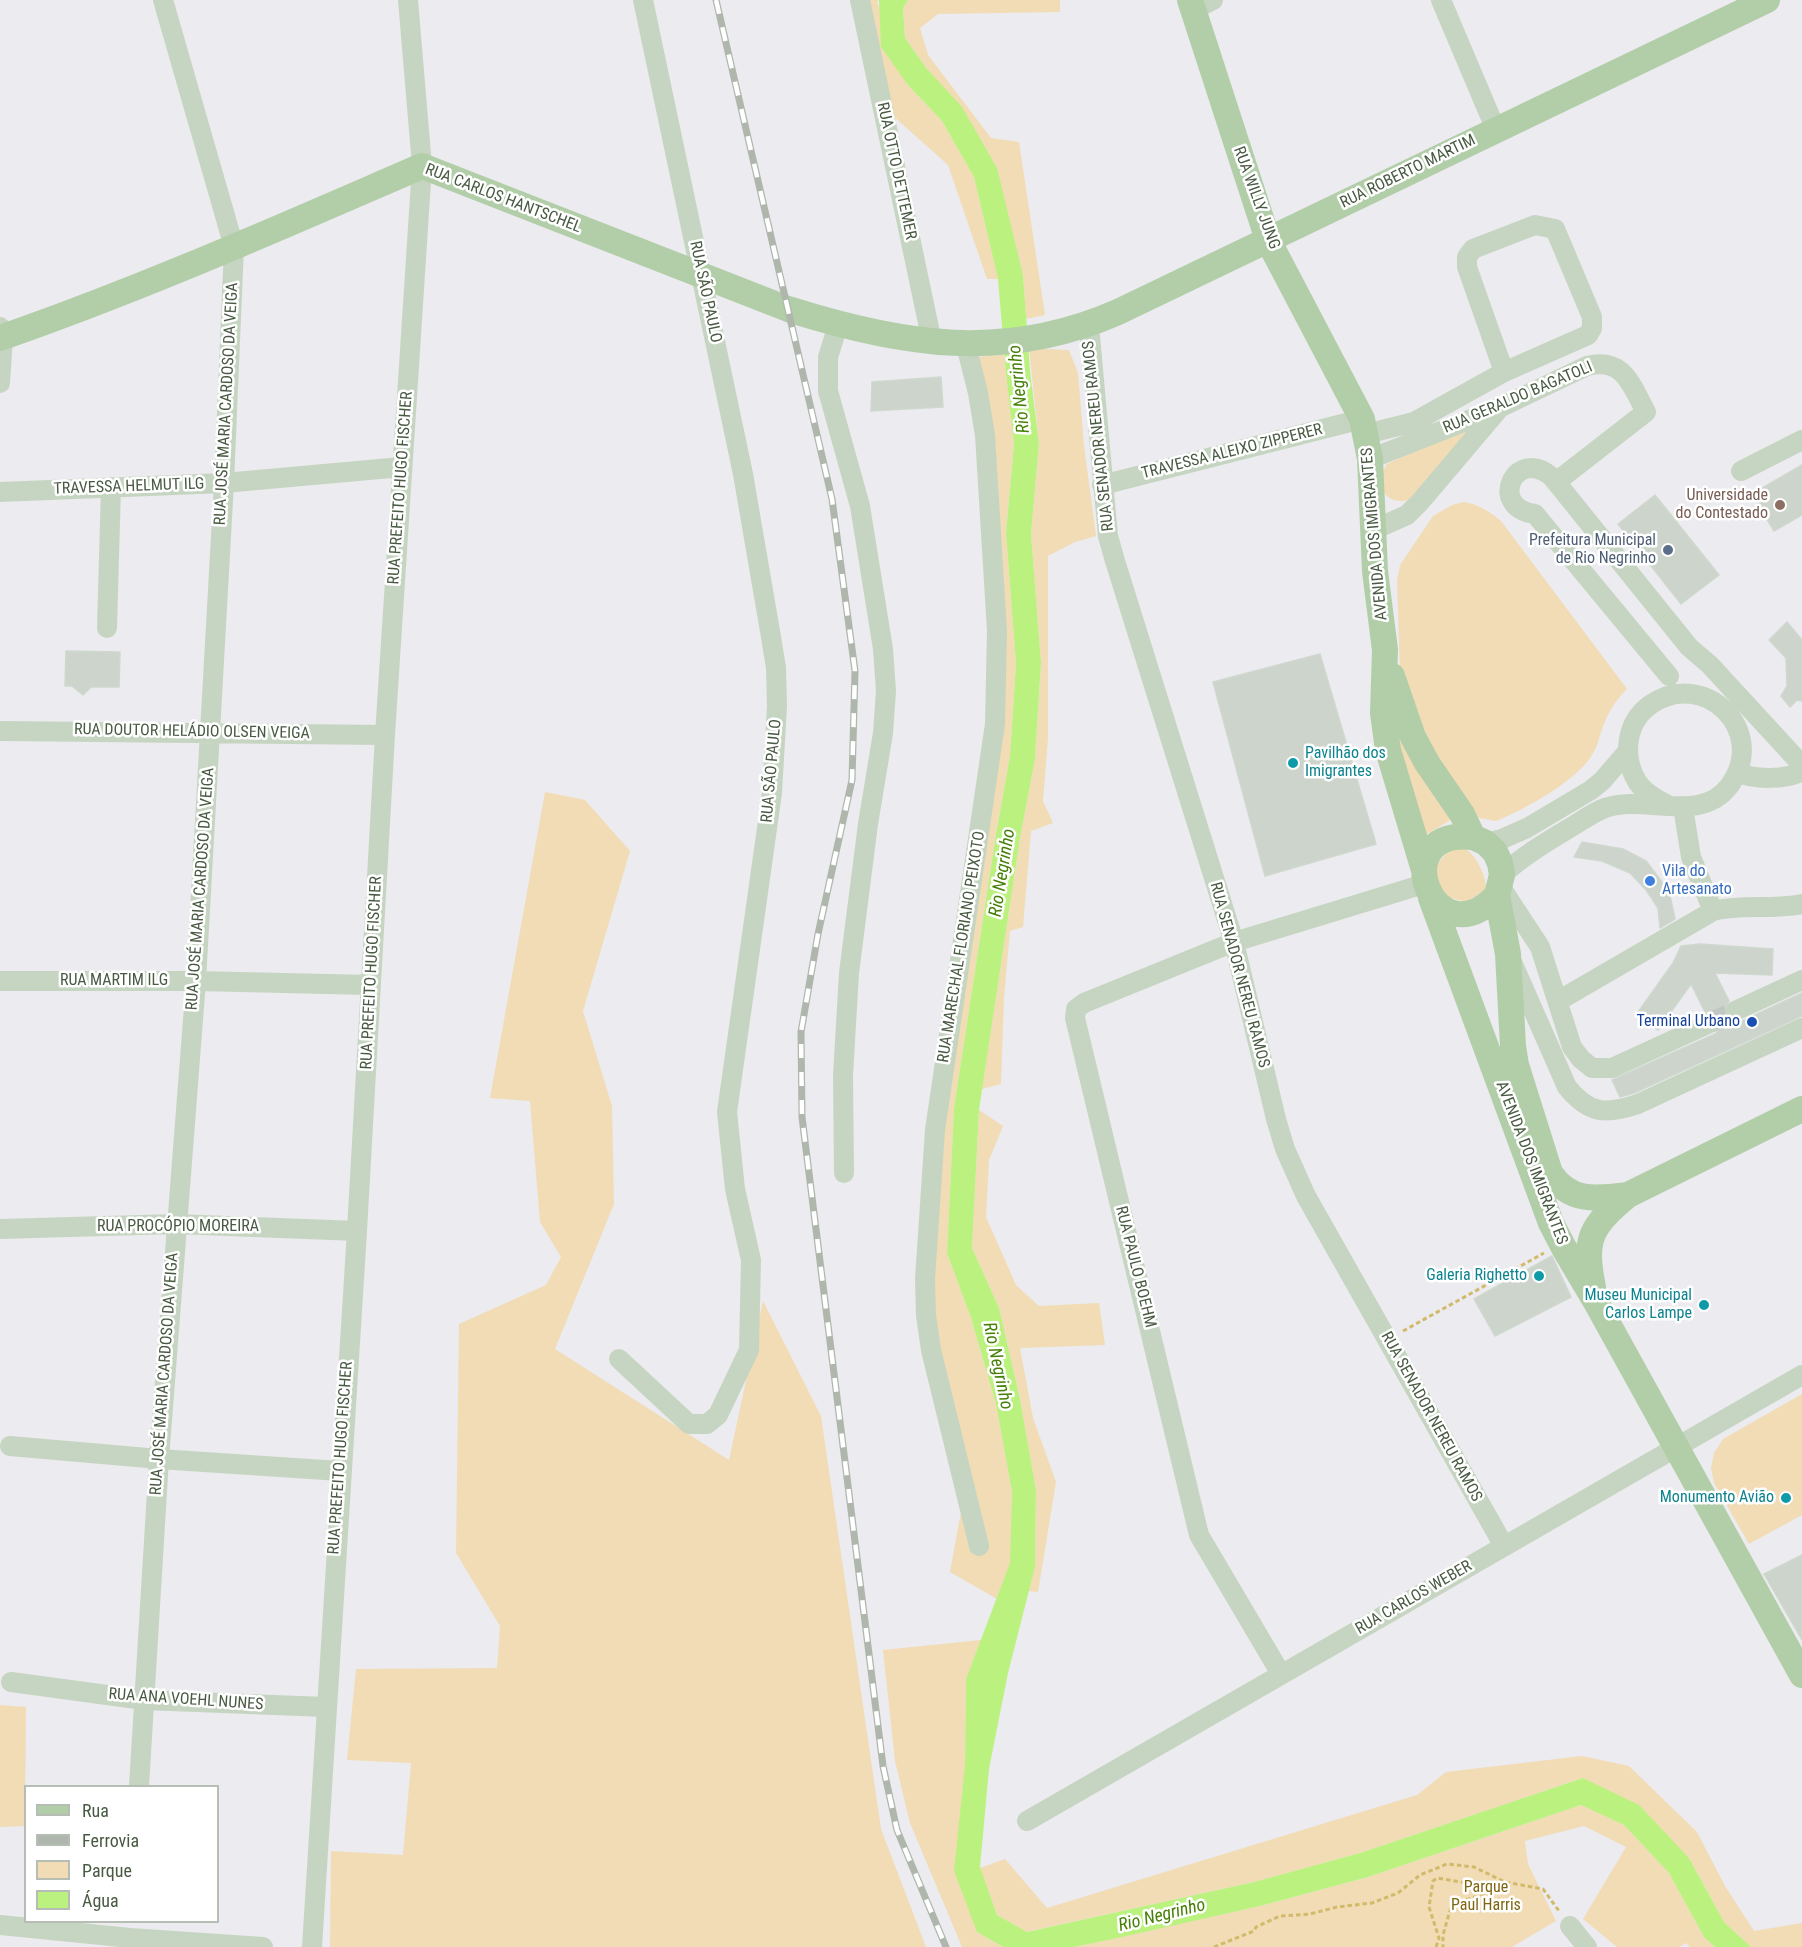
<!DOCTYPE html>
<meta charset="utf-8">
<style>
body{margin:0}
#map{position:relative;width:1802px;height:1947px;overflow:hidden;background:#ecebef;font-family:"Roboto Condensed",sans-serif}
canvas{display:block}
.legend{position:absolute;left:24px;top:1785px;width:195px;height:138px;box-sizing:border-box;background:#fff;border:2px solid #b6bdb4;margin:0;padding:8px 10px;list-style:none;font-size:18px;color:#495a43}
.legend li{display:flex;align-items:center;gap:12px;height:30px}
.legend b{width:30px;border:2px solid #b6bdb4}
</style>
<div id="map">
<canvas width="1802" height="1947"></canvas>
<ul class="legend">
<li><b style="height:8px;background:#b2cea9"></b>Rua</li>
<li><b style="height:8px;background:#afb7ad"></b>Ferrovia</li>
<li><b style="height:16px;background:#f1dcb5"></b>Parque</li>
<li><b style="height:16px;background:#bbf27f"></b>Água</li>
</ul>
</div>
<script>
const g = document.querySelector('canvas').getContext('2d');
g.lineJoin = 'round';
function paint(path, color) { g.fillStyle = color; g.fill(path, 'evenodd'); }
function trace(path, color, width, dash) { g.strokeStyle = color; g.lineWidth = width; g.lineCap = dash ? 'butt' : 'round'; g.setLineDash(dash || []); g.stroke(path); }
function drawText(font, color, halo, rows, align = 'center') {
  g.font = font + ' "Roboto Condensed",sans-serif'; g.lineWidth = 5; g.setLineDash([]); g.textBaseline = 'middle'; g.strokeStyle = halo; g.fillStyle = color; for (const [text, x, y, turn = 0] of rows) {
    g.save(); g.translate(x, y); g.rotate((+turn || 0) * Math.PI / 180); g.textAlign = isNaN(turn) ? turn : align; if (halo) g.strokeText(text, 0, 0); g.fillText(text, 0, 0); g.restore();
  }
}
const green = new Path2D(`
 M860 0H879L877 2 908 85 942 121 974 177 998 279H987L948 165 883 107Z
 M908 0H1060V12L938 14 920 28 928 55 991 138 1019 142 1045 315 1026 319 1023 275 1009 223 927 69 905 38 903 8Z
 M1029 348 1069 350 1078 373 1084 446 1096 536 1075 542 1048 556V738L1043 801 1053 823 1031 831 1023 927 1010 931 1004 997 1001 1084 982 1089 1020 838 1035 759 1041 664 1031 534 1039 444Z
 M1004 354 1014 444 1006 533 1016 664 1010 756 996 834 954 1108 947 1253 971 1318 996 1404 1012 1492 1011 1563 997 1599 950 1572 965 1490 925 1279 997 681 969 358Z
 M1477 422 1417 497C1390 510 1371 489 1387 464Z
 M1464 502C1480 505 1489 511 1501 521L1627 689C1614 702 1607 714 1601 732 1599 738 1597 747 1593 753 1580 779 1524 810 1496 821L1479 818 1445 775 1424 740 1400 671 1397 580 1400 565 1433 516 1452 505Z
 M1395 722 1454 818 1422 837 1404 789Z
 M545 792 585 800 630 851 583 1011 612 1106 614 1204 555 1349 729 1460 763 1301 821 1416 881 1829 926 1947H330L331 1851 403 1855 411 1763 347 1760 356 1669 497 1668 500 1626 456 1553 459 1324 546 1285 561 1257 540 1222 530 1101 490 1098Z
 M1450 849H1466C1477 857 1487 877 1486 891L1466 902 1443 896 1432 870Z
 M979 1110 1003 1126 989 1160 986 1217 1016 1285 1039 1306 1099 1303 1105 1345 1020 1348 1033 1418 1056 1482 1038 1592 1029 1591 1035 1566 1036 1490 1020 1399 999 1308 972 1248Z
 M1802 1394V1515L1749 1544 1714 1483 1711 1468 1714 1453 1723 1439Z
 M981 1640 966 1679 965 1765 977 1932 1003 1947H962L910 1823 895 1761 883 1650Z
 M0 1705 26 1707 25 1826 0 1827Z
 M1582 1756 1629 1766 1697 1832 1725 1886 1754 1931 1802 1923V1947H1751L1724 1922 1689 1858 1583 1778 1360 1853 1254 1882 1026 1932 997 1915 980 1868 1005 1859 1047 1908 1417 1795 1446 1772Z
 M1581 1805 1624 1825 1669 1873 1704 1937 1715 1947H1690L1686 1943 1679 1947H1617L1583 1919 1626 1847 1584 1826 1525 1841 1528 1864 1556 1921 1512 1947H1074L1260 1906 1368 1877Z`);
const water = new Path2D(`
 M879 0H908L903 8 905 38 927 69 962 107 997 168 1023 275 1030 371 1039 444 1031 534 1041 663 1035 759 1020 838 979 1110 972 1248 999 1308 1020 1399 1036 1490 1035 1567 1008 1673 989 1769 980 1867 997 1915 1027 1932 1254 1882 1360 1853 1583 1778 1639 1805 1689 1858 1724 1922 1751 1947H1715L1704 1937 1669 1873 1624 1825 1581 1805 1368 1877 1260 1906 1122 1937 1074 1947H1003L977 1932 954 1871 965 1765 966 1679 1010 1563 1012 1492 996 1404 971 1318 947 1253 954 1108 996 834 1010 756 1016 664 1006 533 1014 444 1006 373 998 279 974 177 942 121 908 85 881 47Z`);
const building = new Path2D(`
 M941 377 943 407 871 411 872 382Z
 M1802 465V515L1774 531 1752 494Z
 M1655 495 1719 575 1681 604 1618 524Z
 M1787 622 1802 640V701L1797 700 1790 707 1781 696 1787 686 1786 658 1769 640Z
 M66 651 120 652 119 687H91L83 695 72 686H65Z
 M1320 654 1376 844 1265 876 1213 682Z
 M1582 842 1623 849 1646 861 1669 891 1675 919 1660 928 1658 908 1646 890 1630 873 1602 861 1574 857Z
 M1700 944 1773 949 1772 975 1715 973 1729 1001 1723 1011 1728 1020 1733 1023 1740 1022 1802 993V1016L1634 1093 1620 1097 1612 1080 1715 1034 1720 1029 1722 1024 1721 1017 1712 1011 1705 1012 1691 984 1658 1030 1636 1015 1673 963 1681 946Z
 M1552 1256 1571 1297 1495 1336 1474 1299Z
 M1802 1555V1640L1764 1574Z`);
const minorTunnel = new Path2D(`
 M1710 1023 1735 1011`);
const path = new Path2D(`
 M1403 1331 1544 1253
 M1214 1947 1254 1931 1256 1927 1280 1916 1310 1914 1337 1907 1372 1903 1398 1893 1420 1875 1447 1864 1474 1867 1505 1882 1483 1894 1454 1904 1451 1907 1443 1935V1947
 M1436 1947 1439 1938 1429 1907 1433 1881 1437 1878 1466 1883 1505 1882 1543 1889 1559 1911`);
const minor = new Path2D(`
 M860 0 932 342
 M1441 0 1496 130
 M1193 10 1213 0
 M838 325 828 357V391L860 506 883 649 886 691 883 733 868 824 849 973 843 1076 844 1173
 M1089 325 1108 536 1115 561 1234 942 1276 1119 1285 1149 1306 1196 1504 1546
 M0 327 3 337 0 383
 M966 345 978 393 985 435 997 631 995 724 935 1130 925 1279 926 1315 931 1350 979 1546
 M1366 434 1414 422 1504 372 1588 335 1592 328V317L1555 229 1535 225 1473 249 1467 257V267L1504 372
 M1370 459 1499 408 1587 366C1624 357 1631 385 1646 412L1556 482
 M1741 471 1802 440
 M1102 485 1362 419
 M0 492 224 483 402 467
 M1373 530 1407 515 1420 502 1498 410
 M107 628 111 487
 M1669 676 1535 514C1487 508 1515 445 1552 477L1689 647 1710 665 1802 765
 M0 731 385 735
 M1738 772C1752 780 1788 780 1802 771
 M1683 807 1691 857 1713 911C1742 904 1772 910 1802 904
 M1486 843 1502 839 1527 828 1591 790 1602 781 1627 752
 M1502 875C1524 855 1548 841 1573 826 1583 820 1594 812 1605 808 1646 794 1701 825 1730 785 1769 731 1704 667 1650 705 1625 723 1622 758 1638 783 1645 793 1656 799 1666 804
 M1500 886 1540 947 1572 1047 1581 1059 1592 1068H1612L1710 1023
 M1512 962 1567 1087C1589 1114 1605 1115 1638 1104L1802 1028
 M0 981H196L371 985
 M1558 1001 1713 911
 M1735 1011 1802 980
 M0 1229 176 1224 357 1231
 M619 1359 689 1424H707L718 1415 749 1350 751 1260 735 1189 727 1112 772 793 777 706 776 668 771 637 743 474 643 0
 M10 1446 159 1459 340 1471
 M1281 1674 1199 1535 1075 1018 1076 1009 1084 1003 1234 942 1424 884
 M11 1682 144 1700 326 1707
 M139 1786 159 1459 196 981 224 483 234 247 163 0
 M1027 1821 1802 1375
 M0 1925 130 1938 263 1947
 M1570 1926 1587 1947
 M312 1947 357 1231 385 735 422 166 408 0`);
const major = new Path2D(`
 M1190 0 1268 240 1362 419 1370 459 1375 571 1385 650 1383 713 1388 750 1424 870
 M0 338C144 288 283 226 422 166L788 309C902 345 1004 362 1118 312L1767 0
 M1392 676 1413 737 1427 763 1462 814 1473 837 1486 843 1495 852 1500 863 1502 875 1497 895 1508 954 1513 1046 1516 1065 1550 1173C1570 1203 1596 1199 1628 1195
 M1473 837C1382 828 1435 963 1497 895
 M1431 898 1551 1223 1564 1248 1596 1302 1802 1675
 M1593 1287C1583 1238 1591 1226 1628 1195L1802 1109`);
const rail = new Path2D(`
 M716 0 832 499 855 671 852 780 818 934 801 1032 802 1117 883 1766 897 1830 946 1947`);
const markers = [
 [1780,505,6,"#8d6e63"],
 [1668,550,6,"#5c6f8a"],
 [1293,763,6,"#0f9aa8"],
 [1650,881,6,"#3f7fe0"],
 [1752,1022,6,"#1a4fb4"],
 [1539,1276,6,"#0f9aa8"],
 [1704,1305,6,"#0f9aa8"],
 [1786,1498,6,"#0f9aa8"]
];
const streetNames = [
 ["RUA OTTO DETTEMER",896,171,78],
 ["RUA ROBERTO MARTIM",1408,172,-26],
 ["RUA WILLY JUNG",1256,198,70],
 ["RUA CARLOS HANTSCHEL",503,199,21],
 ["RUA SÃO PAULO",705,292,78],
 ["RUA GERALDO BAGATOLI",1518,398,-23],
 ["RUA JOSÉ MARIA CARDOSO DA VEIGA",227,404,-87],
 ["RUA SENADOR NEREU RAMOS",1099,436,-96],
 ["TRAVESSA ALEIXO ZIPPERER",1232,452,-14],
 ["TRAVESSA HELMUT ILG",129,487,-2],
 ["RUA PREFEITO HUGO FISCHER",401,488,-86],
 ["AVENIDA DOS IMIGRANTES",1375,534,-95],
 ["RUA DOUTOR HELÁDIO OLSEN VEIGA",192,732,1],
 ["RUA SÃO PAULO",772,771,-85],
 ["RUA JOSÉ MARIA CARDOSO DA VEIGA",201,889,-86],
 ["RUA MARECHAL FLORIANO PEIXOTO",962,947,-81],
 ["RUA PREFEITO HUGO FISCHER",372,973,-87],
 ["RUA SENADOR NEREU RAMOS",1239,975,75],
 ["RUA MARTIM ILG",114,981],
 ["AVENIDA DOS IMIGRANTES",1531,1163,69],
 ["RUA PROCÓPIO MOREIRA",178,1227],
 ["RUA PAULO BOEHM",1135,1267,76],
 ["RUA JOSÉ MARIA CARDOSO DA VEIGA",165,1374,-86],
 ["RUA SENADOR NEREU RAMOS",1431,1417,61],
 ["RUA PREFEITO HUGO FISCHER",341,1458,-86],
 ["RUA CARLOS WEBER",1414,1598,-30],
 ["RUA ANA VOEHL NUNES",186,1700,4]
];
const educationNames = [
 ["Universidade",1768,496],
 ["do Contestado",1768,514]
];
const serviceNames = [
 ["Prefeitura Municipal",1656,541],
 ["de Rio Negrinho",1656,559]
];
const cultureNames = [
 ["Pavilhão dos",1305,754,"left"],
 ["Imigrantes",1305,772,"left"],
 ["Galeria Righetto",1527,1276],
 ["Museu Municipal",1692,1296],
 ["Carlos Lampe",1692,1314],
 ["Monumento Avião",1774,1498]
];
const shopNames = [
 ["Vila do",1662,872],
 ["Artesanato",1662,890]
];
const transitNames = [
 ["Terminal Urbano",1740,1022]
];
const parkNames = [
 ["Parque",1486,1888],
 ["Paul Harris",1486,1906]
];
const waterNames = [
 ["Rio Negrinho",1020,389,-96],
 ["Rio Negrinho",1003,873,-81],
 ["Rio Negrinho",997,1366,78],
 ["Rio Negrinho",1162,1916,-14]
];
paint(green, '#f1dcb5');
paint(water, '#bbf27f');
paint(building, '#ccd4cb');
trace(building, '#cfd8cf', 1.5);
trace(minorTunnel, '#c3c7c4', 20, [20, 10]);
trace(path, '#d2ba6b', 3, [4.5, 3]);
trace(minor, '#c6d5c1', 20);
trace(major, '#b2cea9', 26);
trace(rail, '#afb7ad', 7);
trace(rail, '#fff', 4.5, [14]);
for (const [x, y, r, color] of markers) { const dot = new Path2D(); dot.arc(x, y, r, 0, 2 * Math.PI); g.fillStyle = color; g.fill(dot); trace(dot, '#fff', 2); }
drawText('16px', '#495a43', '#fff', streetNames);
drawText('16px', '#785e54', '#fff', educationNames, 'right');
drawText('16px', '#4e5e75', '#fff', serviceNames, 'right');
drawText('16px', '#0d838f', '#fff', cultureNames, 'right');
drawText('16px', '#366cbe', '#fff', shopNames, 'left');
drawText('16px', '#164399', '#fff', transitNames, 'right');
drawText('16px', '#806510', '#fff', parkNames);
drawText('italic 18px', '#468006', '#fff', waterNames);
</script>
